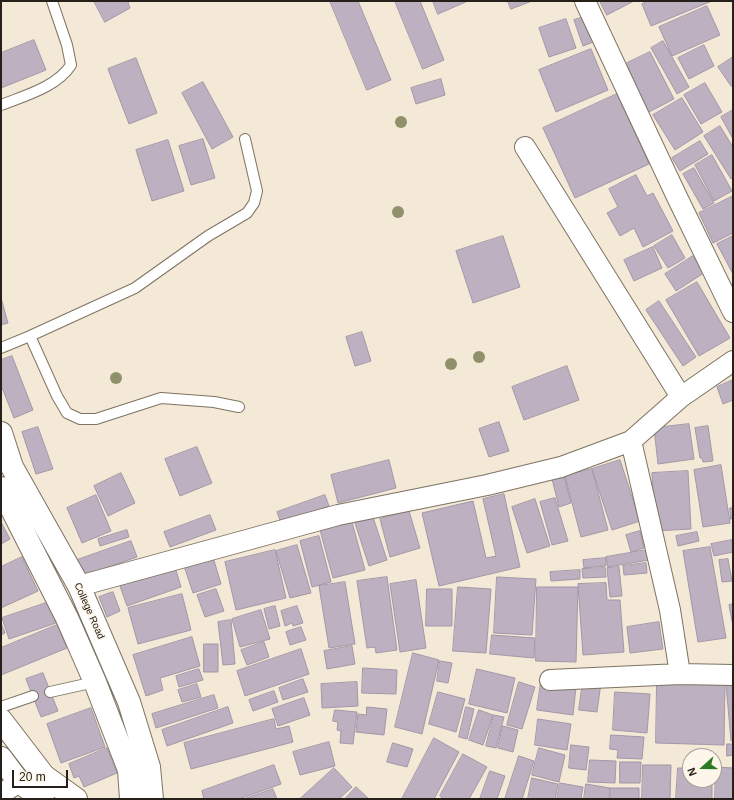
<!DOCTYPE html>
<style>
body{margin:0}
#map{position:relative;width:734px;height:800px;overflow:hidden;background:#f4e8d6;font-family:Helvetica,sans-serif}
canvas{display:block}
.frame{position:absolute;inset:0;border:2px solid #25211a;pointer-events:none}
.north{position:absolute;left:682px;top:748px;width:40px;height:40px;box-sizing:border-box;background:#fdf6eb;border:1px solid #a7a197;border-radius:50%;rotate:249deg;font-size:11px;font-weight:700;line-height:16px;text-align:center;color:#25211a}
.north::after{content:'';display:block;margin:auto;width:14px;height:18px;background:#2c7a23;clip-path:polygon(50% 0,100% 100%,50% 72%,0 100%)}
.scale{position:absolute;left:12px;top:770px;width:56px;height:18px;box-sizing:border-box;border:2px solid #25211a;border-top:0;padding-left:5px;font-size:12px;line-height:14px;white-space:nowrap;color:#25211a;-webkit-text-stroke:3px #fdf6eb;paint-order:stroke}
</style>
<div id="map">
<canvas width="734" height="800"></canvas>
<div class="frame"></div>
<div class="north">N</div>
<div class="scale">20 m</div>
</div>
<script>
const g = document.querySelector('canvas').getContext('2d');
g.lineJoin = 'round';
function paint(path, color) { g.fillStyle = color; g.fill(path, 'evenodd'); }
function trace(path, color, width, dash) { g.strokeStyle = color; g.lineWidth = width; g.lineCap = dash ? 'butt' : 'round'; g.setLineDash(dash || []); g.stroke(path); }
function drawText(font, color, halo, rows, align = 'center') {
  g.font = font + ' Helvetica,sans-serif'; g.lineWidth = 3.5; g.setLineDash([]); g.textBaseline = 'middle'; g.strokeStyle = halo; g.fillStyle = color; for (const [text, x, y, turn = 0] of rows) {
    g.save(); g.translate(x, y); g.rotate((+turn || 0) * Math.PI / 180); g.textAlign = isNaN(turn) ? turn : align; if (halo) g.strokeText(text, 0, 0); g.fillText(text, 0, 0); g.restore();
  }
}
const building = new Path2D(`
 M94 1H130L128 3 130 8 105 22Z
 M330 1H358L391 80 367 90Z
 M395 1H420L444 60 423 69Z
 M433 1H468L438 14Z
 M508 1H532L511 9Z
 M600 1H634L607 15Z
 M649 1H712L651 26 642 4Z
 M707 6 720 35 672 56 659 27Z
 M587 16 596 41 583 46 574 20Z
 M566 19 576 48 549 57 539 28Z
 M34 40 46 70 1 88V53Z
 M663 41 689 87 677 94 651 48Z
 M704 45 714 66 689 79 678 58Z
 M591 49 608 90 556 112 539 70Z
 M650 52 674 99 647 113 623 65Z
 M733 57V85L731 86 718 67Z
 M136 58 157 113 129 124 108 69Z
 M441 79 445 95 416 104 411 88Z
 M203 82 233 137 212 149 182 93Z
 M705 83 722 112 701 124 684 95Z
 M617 94 649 164 575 198 543 128Z
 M682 98 703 132 675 150 653 115Z
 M733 110V139L721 117Z
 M720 126 733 147V178L731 179 704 136Z
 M203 139 215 178 191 185 179 146Z
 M168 140 184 191 152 201 136 150Z
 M700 141 708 154 680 171 672 158Z
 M712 155 732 191 714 201 695 165Z
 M694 168 714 203 703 209 683 174Z
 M636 175 647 196 653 193 673 231 643 247 634 228 620 236 607 213 618 207 609 189Z
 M733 196V233L713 243 699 213Z
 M672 235 685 258 668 268 654 246Z
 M503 236 520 287 473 303 456 251Z
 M733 236V274L717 244Z
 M653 247 662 268 634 281 624 260Z
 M693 256 704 273 676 291 665 274Z
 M697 282 730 338 699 356 666 300Z
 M1 298 8 323 1 325Z
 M659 301 696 357 683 366 646 310Z
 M362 332 371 361 355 366 346 337Z
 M12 356 33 410 14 418 1 385V360Z
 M567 366 579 400 524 420 512 387Z
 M733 380V400L723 404 717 387Z
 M499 422 509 451 489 457 479 429Z
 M689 424 694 459 658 464 654 428Z
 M708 426 713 461 703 462 702 458H700L695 428Z
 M38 427 53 469 36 474 22 432Z
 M197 447 212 483 180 496 165 459Z
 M389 460 396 488 338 503 331 475Z
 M620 460 640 521 612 530 592 469Z
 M721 465 730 523 703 527 694 470Z
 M592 469 608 530 581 537 565 476Z
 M688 471 691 529 655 531 652 473Z
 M121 473 135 503 108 516 94 486Z
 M564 476 571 503 559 507 552 479Z
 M504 494 520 567 439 586 422 513 473 501 486 558 496 556 483 499Z
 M96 495 111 531 82 543 67 508Z
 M325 495 329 506 281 523 277 512Z
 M555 498 568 541 552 545 540 502Z
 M535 499 550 546 527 553 512 507Z
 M730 508H733V518L731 519Z
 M409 511 420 548 390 557 380 519Z
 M210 515 216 530 170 547 164 532Z
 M373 517 387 560 369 566 355 523Z
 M1 522 10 539 1 544Z
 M352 522 365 570 333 578 320 530Z
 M127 530 129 537 100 546 98 539Z
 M640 531 644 548 631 552 626 535Z
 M697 532 699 541 678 546 676 536Z
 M319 536 331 582 312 587 300 541Z
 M732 540 733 552 714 556 711 544Z
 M131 541 137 557 83 576 77 560Z
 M297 545 311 593 290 598 276 551Z
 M710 547 726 638 698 642 683 551Z
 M275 550 286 598 236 610 225 562Z
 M647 550 649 560 608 567 606 557Z
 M22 557 38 591 1 608V567Z
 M213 557 221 584 193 593 184 566Z
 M606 558V566L584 568 583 560Z
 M728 559 732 581 722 582 719 560Z
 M646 563 647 573 624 575 623 566Z
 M175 567 181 587 127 606 120 586Z
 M619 567 622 596 610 597 607 568Z
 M605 568 606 577 583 578 582 569Z
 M580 570V579L551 581 550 572Z
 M387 577 397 650 376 653 375 647 367 648 357 581Z
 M497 577 536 579 532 635 494 633Z
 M416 580 426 648 400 652 390 584Z
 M345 582 355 644 329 648 319 586Z
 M606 583 607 600H620L624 652 583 655 578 584Z
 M458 587 491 589 486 653 453 651Z
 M537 587H578L576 662 536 661Z
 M216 589 224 611 205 617 197 595Z
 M427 589H452V626H426Z
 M113 592 120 611 107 617 99 597Z
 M182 594 191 630 138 644 128 608Z
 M49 602 56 623 9 639 2 618Z
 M733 604V626L729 605Z
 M275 606 280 626 269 629 264 609Z
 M297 606 303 623 293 626 292 623 285 626 281 611Z
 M261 610 270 639 240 647 232 619Z
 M231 620 235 664 223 665 218 622Z
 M659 622 663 649 630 653 627 627Z
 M1 623 5 633 1 635Z
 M57 625 67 648 1 675V648Z
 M301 627 306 640 290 645 286 632Z
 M492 635 535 638 534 658 490 654Z
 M192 637 200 666 160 678 163 690 146 696 133 655Z
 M264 642 269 657 247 665 241 650Z
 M204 644H218V672H204Z
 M352 646 355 664 327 669 324 651Z
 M301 649 309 674 245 696 237 671Z
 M413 653 439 660 422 734 395 727Z
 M440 661 452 663 448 683 437 681Z
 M363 668 397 670 396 694 362 693Z
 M199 669 203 680 179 687 176 676Z
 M477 669 515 678 507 713 469 704Z
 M43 673 58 711 41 717 26 679Z
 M303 679 308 692 283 700 279 688Z
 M583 681 601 683 597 712 579 710Z
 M357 682 358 706 322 708 321 684Z
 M519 682 535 687 522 729 507 725Z
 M541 682 576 687 573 715 537 710Z
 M657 682 725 683 724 745 656 743Z
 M733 683V741H731L726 684Z
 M197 684 201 697 182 702 178 690Z
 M274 691 278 702 253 711 249 700Z
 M438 692 465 699 456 732 429 724Z
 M615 692 650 694 647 733 613 730Z
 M214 695 218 708 156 728 152 714Z
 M304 698 310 715 278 726 272 709Z
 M228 707 233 723 167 746 162 730Z
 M367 707 387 709 384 735 356 732 358 714 366 715Z
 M466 707 474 709 467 739 459 737Z
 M91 708 105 747 61 763 47 724Z
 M335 710 357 712 353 744 340 743 341 731 337 730 338 722 333 721Z
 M479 710 493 715 483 745 469 740Z
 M494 715 504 717 496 748 486 746Z
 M274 719 276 729 289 726 293 742 191 769 184 743Z
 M538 719 571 724 567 750 535 745Z
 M503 726 518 730 513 752 498 748Z
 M611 735 644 737 642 759 617 758 618 750 610 749Z
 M434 738 459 752 434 799H402Z
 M329 742 335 766 300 775 293 752Z
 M393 743 413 749 407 767 387 762Z
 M727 744H733V755L727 756Z
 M571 745 589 747 586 770 569 768Z
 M107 748 117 773 84 787 79 776 74 778 69 764Z
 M539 748 565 755 559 782 532 775Z
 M463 754 487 767 469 799H444L440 796Z
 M519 756 534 761 522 799H505Z
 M590 760 616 761 615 783 588 782Z
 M620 762H641L640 783H620Z
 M274 765 281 784 239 799H204L202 791Z
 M643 765H671L670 799H642Z
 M716 767 733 768V799H715Z
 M334 768 352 787 339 799H300Z
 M678 768H690V780H712V799H676Z
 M490 771 505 776 497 799H480Z
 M532 778 558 784 555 799H528Z
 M560 783 583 787 581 799H557Z
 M586 784 610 788 609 799H584Z
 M356 787 369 799H345Z
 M610 788H639V799H611Z
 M273 789 277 799H244Z`);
const service = new Path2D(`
 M1 105C24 96 57 87 71 65L67 45 52 1
 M30 336 57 396 67 413 80 419H96L161 398 214 402 239 407
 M1 348 30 336 135 288 208 236 247 213 254 203 257 191 245 139
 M50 692 95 682
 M1 707 33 696`);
const minor = new Path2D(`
 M585 1 677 197 733 312
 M525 147 681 397
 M631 441 670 610 680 674
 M79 586 338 515 487 485 561 467 631 441 681 397 733 361
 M550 680 680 674 733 675
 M1 794 19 782`);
const secondary = new Path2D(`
 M1 433 12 467 79 586 129 702 149 767 152 799
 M1 488 67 618 95 682 129 770 131 799
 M1 720 44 776 76 799
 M1 758 19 782 43 799`);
const trees = [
 [401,122],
 [398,212],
 [479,357],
 [451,364],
 [116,378]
];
const streetNames = [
 ["College Road",89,611,66]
];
paint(building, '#bcb0c1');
trace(building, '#a397a8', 1);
trace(service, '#7d7362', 12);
trace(minor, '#7d7362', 22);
trace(secondary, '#7d7362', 24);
trace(service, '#fff', 10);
trace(minor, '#fff', 20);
trace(secondary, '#fff', 22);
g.fillStyle = '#8f916b';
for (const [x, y] of trees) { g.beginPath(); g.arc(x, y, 6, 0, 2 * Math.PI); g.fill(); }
drawText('10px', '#25211a', '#fdf6eb', streetNames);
</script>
